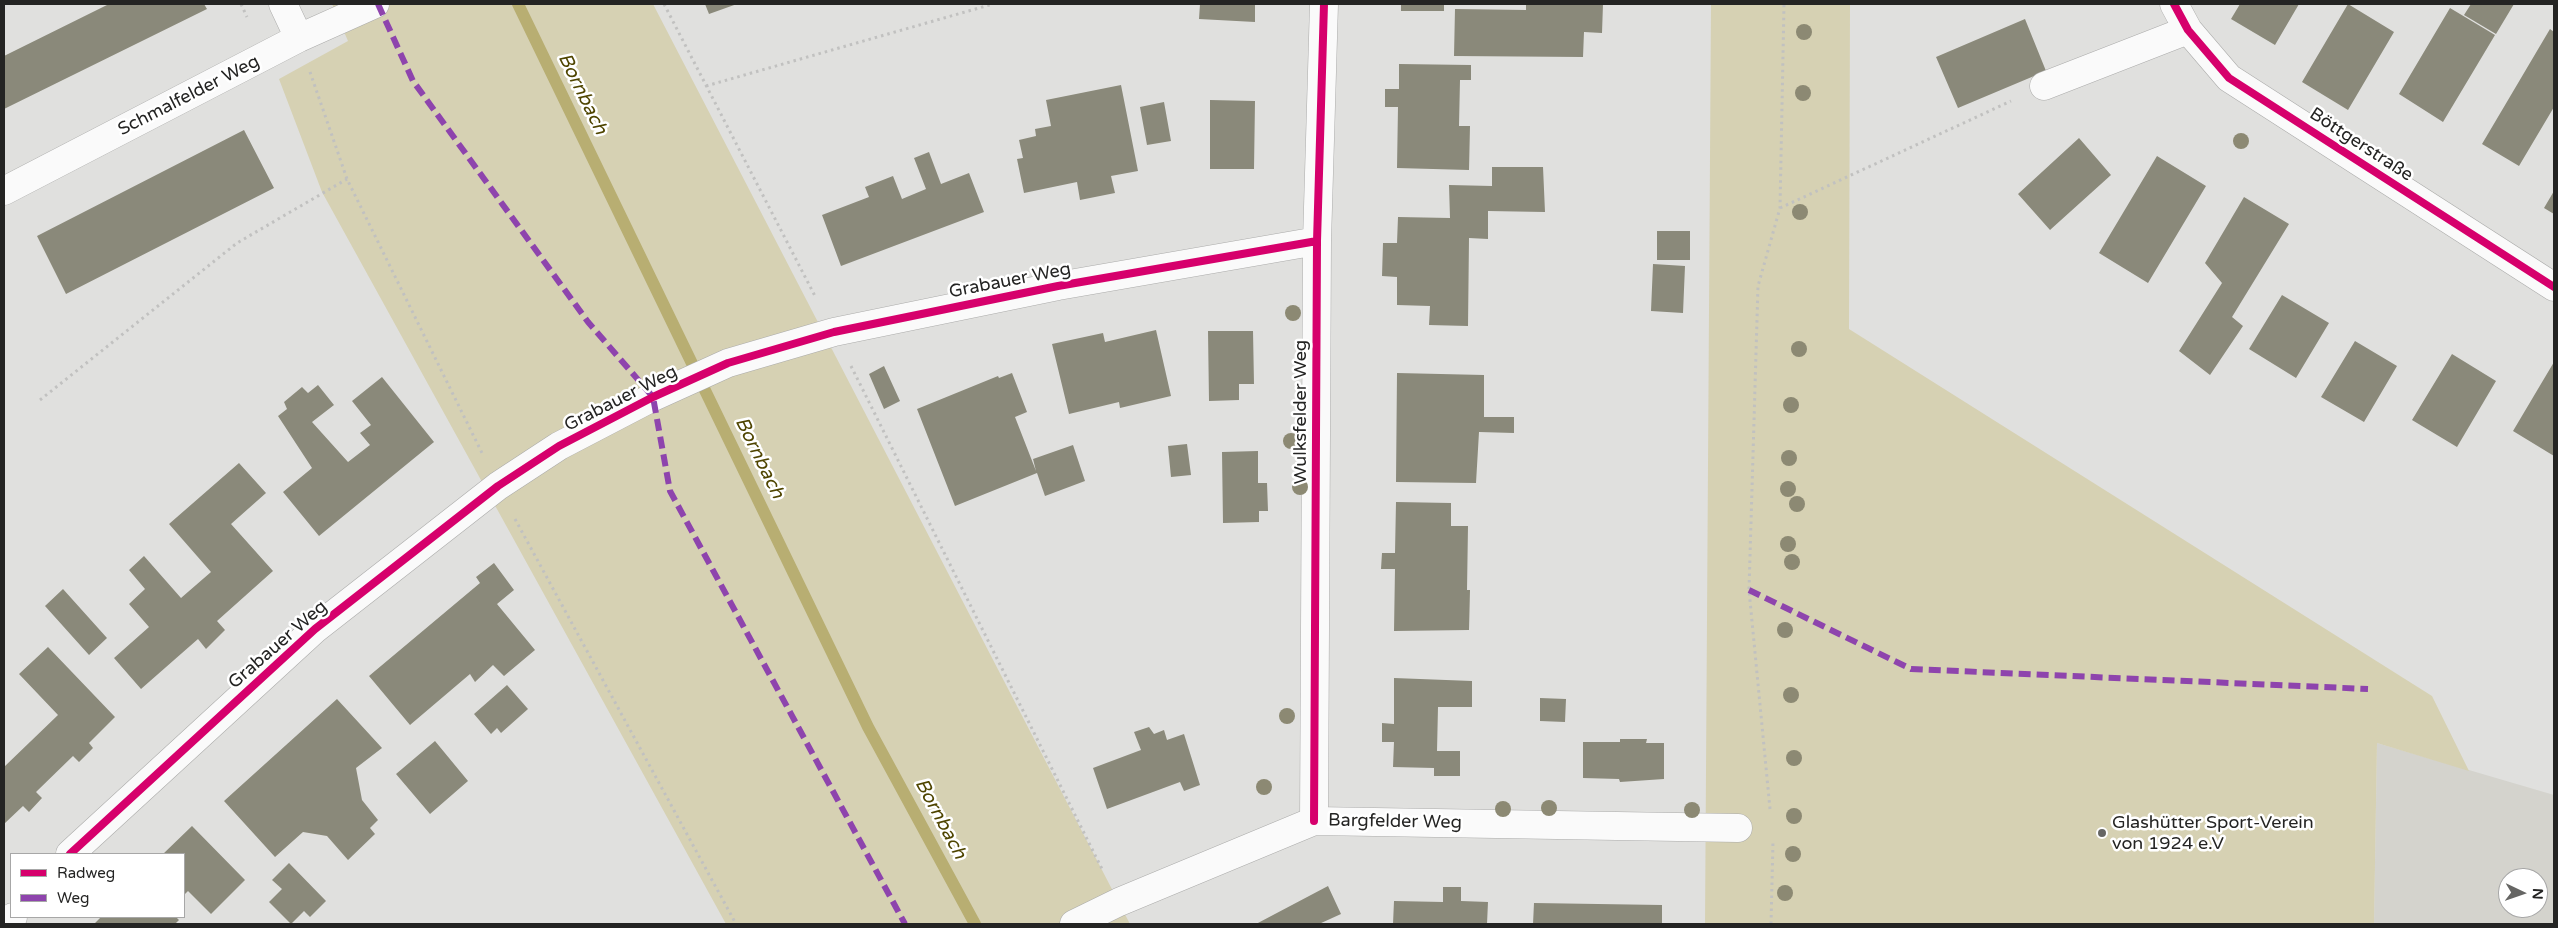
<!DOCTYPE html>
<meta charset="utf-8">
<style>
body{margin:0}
#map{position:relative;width:2558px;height:928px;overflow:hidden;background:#e0e0de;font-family:"Varela Round",sans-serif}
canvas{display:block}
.frame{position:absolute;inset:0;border:5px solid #242423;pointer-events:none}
.legend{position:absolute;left:10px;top:853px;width:175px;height:65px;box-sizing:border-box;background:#fff;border:1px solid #a7a7a7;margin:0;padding:6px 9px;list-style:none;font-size:15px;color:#242423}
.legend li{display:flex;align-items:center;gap:10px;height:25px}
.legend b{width:25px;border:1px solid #a7a7a7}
.north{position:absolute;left:2498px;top:868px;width:50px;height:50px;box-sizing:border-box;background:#fff;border:1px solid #a7a7a7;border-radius:50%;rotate:93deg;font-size:14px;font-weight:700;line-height:20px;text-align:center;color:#242423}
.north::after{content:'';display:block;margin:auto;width:18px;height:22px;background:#666664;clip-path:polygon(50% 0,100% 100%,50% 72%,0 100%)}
</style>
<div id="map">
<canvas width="2558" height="928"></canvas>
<div class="frame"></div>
<ul class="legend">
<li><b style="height:6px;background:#d6006c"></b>Radweg</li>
<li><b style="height:6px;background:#8e44ad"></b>Weg</li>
</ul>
<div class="north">N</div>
</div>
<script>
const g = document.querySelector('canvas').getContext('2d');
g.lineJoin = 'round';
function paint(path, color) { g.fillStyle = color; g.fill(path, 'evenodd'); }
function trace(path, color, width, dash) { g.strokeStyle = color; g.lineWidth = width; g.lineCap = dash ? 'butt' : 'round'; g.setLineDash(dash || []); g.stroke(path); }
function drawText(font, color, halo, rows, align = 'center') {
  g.font = font + ' "Varela Round",sans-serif'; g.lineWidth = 5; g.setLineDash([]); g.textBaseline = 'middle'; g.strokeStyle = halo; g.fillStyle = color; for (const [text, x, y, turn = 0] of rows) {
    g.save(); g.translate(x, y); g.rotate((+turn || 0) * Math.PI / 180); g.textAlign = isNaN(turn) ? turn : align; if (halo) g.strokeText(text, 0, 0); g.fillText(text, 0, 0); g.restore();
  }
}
const built = new Path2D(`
 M2377 743 2554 795V924H2374ZM2508 878H2538V908H2508Z`);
const green = new Path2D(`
 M332 4H653L1130 924H726L322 192 279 79 348 41Z
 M1711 4H1850L1849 329 2432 696 2469 771 2377 743 2374 924H1705Z`);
const stream = new Path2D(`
 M518 4 868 727 975 924`);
const building = new Path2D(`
 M109 4H204L207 9 4 109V56Z
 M705 4H737L709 14Z
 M1200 4H1255V22L1199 19Z
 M1401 4H1444V11H1401Z
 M1526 4H1603L1602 33 1584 32 1583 57 1454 56 1455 9 1526 10Z
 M2240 4H2299L2275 45 2231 19Z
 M2348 4 2394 32 2348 110 2302 82Z
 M2471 4H2514L2496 34 2464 15Z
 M2450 8 2495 35 2443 122 2399 94Z
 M2025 19 2046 71 1958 108 1936 57Z
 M2550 29 2554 32V107L2519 166 2482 144Z
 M1399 64 1471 65V80H1460L1459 126H1470L1469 170 1397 168 1398 107H1385V89H1399Z
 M1121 85 1138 171 1111 176 1115 193 1080 200 1077 182 1024 193 1017 159 1023 158 1019 140 1036 136 1035 129 1051 126 1046 100Z
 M1210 100 1255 101 1254 169H1210Z
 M1164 102 1171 141 1147 145 1140 107Z
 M244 130 274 188 66 294 37 236Z
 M2079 138 2111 175 2050 230 2018 194Z
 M929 152 941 184 969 173 984 212 841 266 822 215 869 197 865 187 893 176 902 199 926 189 914 158Z
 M2157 156 2206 186 2148 283 2099 253Z
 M1492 167H1543L1545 212 1488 211V239L1469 238 1468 326 1429 325 1430 306 1397 305V277L1382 276 1383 243H1397L1398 217 1450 218 1449 185 1492 186Z
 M2554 191V214L2544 208Z
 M2244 197 2289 224 2232 317 2243 326 2210 375 2179 351 2222 283 2205 263Z
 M1657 231H1690V260H1657Z
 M1653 264 1685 266 1683 313 1651 311Z
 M2282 295 2329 323 2296 378 2249 349Z
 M1156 330 1171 396 1120 408 1119 402 1069 414 1052 344 1103 333 1105 342Z
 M1208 331H1253L1254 384H1239V400L1209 401Z
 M2355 341 2397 366 2364 422 2321 397Z
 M2452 354 2496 381 2457 447 2412 420Z
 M2554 362V456L2513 431Z
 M884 366 900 401 884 409 869 374Z
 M1012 373 1027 412 1015 417 1036 471 1033 459 1073 445 1085 481 1045 496 1037 473 955 506 917 409 998 376 999 378Z
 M1397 373 1484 375V417H1514V433L1479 432 1476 483 1396 482Z
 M382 377 434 442 319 536 283 492 312 468 278 416 287 409 284 402 302 387 308 393 318 385 334 405 312 422 348 462 370 445 360 433 371 425 352 401Z
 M1187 444 1191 475 1171 477 1168 446Z
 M1258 451V483H1267L1268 511H1259V522L1223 523 1222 452Z
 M239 463 266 493 231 524 273 571 217 621 225 630 206 649 198 639 141 689 114 658 149 627 129 604 145 589 129 570 144 556 181 598 211 572 169 524Z
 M1396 502 1451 503V526H1468L1467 590H1470L1469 630 1394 631 1395 569H1381L1382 553H1395Z
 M494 563 514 590 497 604 535 650 504 676 493 665 475 682 470 674 410 725 369 676 480 583 476 577Z
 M63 589 107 638 89 655 45 606Z
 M48 647 115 717 89 743 93 748 79 762 73 756 36 792 42 798 29 812 23 806 4 824V767L58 715 19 674Z
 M1394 678 1472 681V707H1438L1437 751H1460V776H1434V768L1393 767 1394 742H1382V723L1394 724Z
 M507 685 528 709 501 733 497 728 491 734 474 714Z
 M1540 698 1566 699 1565 722 1540 721Z
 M337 699 382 748 356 768 362 800 378 820 370 828 375 834 348 860 327 836 303 832 275 857 224 801Z
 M1149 727 1154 734 1164 730 1167 740 1184 734 1200 785 1184 791 1180 782 1107 809 1093 768 1141 750 1134 732Z
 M1620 739H1647L1646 743H1664V779L1620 782 1619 779 1583 778V742H1620Z
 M435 741 468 781 430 814 396 774Z
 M192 826 245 880 211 914 188 891 184 895V854H163Z
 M289 863 326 901 310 917 304 911 291 924 269 902 282 889 272 880Z
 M1328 886 1341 914 1319 924H1256Z
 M1443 887H1461V901L1488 902 1487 924H1393L1394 901 1443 902Z
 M1534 903 1662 905V924H1533Z
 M101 917H176L179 920 175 924H94Z`);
const path = new Path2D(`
 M241 4 247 17
 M664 4 816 298
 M310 72 347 179 482 453
 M706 86 993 4
 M1780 208 2011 101
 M851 366 1103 871
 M40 400 237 243 347 179
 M515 519 736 924
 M1770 809 1749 590 1758 286 1780 208 1784 4
 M1771 924 1773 841`);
const street = new Path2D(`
 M283 4 299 38
 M2174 4 2188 30 2229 78 2554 287
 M2044 86 2188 30
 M4 191 299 38 375 4
 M1314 821 1317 241 1324 4
 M70 854 315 629 498 486 559 446 653 397 728 363 834 332 1058 286 1317 241
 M6 924 13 917
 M1074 924 1119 902 1314 821 1738 828`);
const quiet = new Path2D(`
 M378 4 413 81 588 322 653 397 670 491 905 924
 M1749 590 1911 669 2368 689`);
const cycleway = new Path2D(`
 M2174 4 2188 30 2229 78 2554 287
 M1314 821 1317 241 1324 4
 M70 854 315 629 498 486 559 446 653 397 728 363 834 332 1058 286 1317 241`);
const trees = [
 [1804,32],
 [1803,93],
 [2241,141],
 [1800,212],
 [1293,313],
 [1799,349],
 [1791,405],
 [1291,441],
 [1789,458],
 [1300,487],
 [1788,489],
 [1797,504],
 [1788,544],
 [1792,562],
 [1785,630],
 [1791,695],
 [1287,716],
 [1794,758],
 [1264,787],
 [1549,808],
 [1503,809],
 [1692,810],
 [1794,816],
 [1793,854],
 [1785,893]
];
const markers = [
 [2102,833,5,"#666664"]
];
const streetNames = [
 ["Schmalfelder Weg",189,96,-27],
 ["Böttgerstraße",2361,145,33],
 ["Grabauer Weg",1010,281,-11],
 ["Grabauer Weg",621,399,-27],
 ["Wulksfelder Weg",1301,412,-90],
 ["Grabauer Weg",278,645,-41],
 ["Bargfelder Weg",1395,822,1]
];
const poiNames = [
 ["Glashütter Sport-Verein",2112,823],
 ["von 1924 e.V",2112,844]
];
const waterNames = [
 ["Bornbach",582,94,64],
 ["Bornbach",759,458,64],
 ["Bornbach",940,819,62]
];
paint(built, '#d4d3cd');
paint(green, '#d6d1b3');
trace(stream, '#b8ae72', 12);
paint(building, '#8a897a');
trace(street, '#ababaa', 29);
trace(path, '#c1c1c0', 3, [2.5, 4]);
trace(street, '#fafafa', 28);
trace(quiet, '#8e44ad', 6, [12, 6]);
trace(cycleway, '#d6006c', 8);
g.fillStyle = '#8c8973';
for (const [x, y] of trees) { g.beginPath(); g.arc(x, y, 8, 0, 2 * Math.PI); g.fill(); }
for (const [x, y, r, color] of markers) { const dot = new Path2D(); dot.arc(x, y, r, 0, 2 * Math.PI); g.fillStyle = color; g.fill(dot); trace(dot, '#fff', 2); }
drawText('18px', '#242423', '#fff', streetNames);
drawText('18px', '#242423', '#fff', poiNames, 'left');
drawText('italic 19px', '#4f4500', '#fff', waterNames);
</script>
